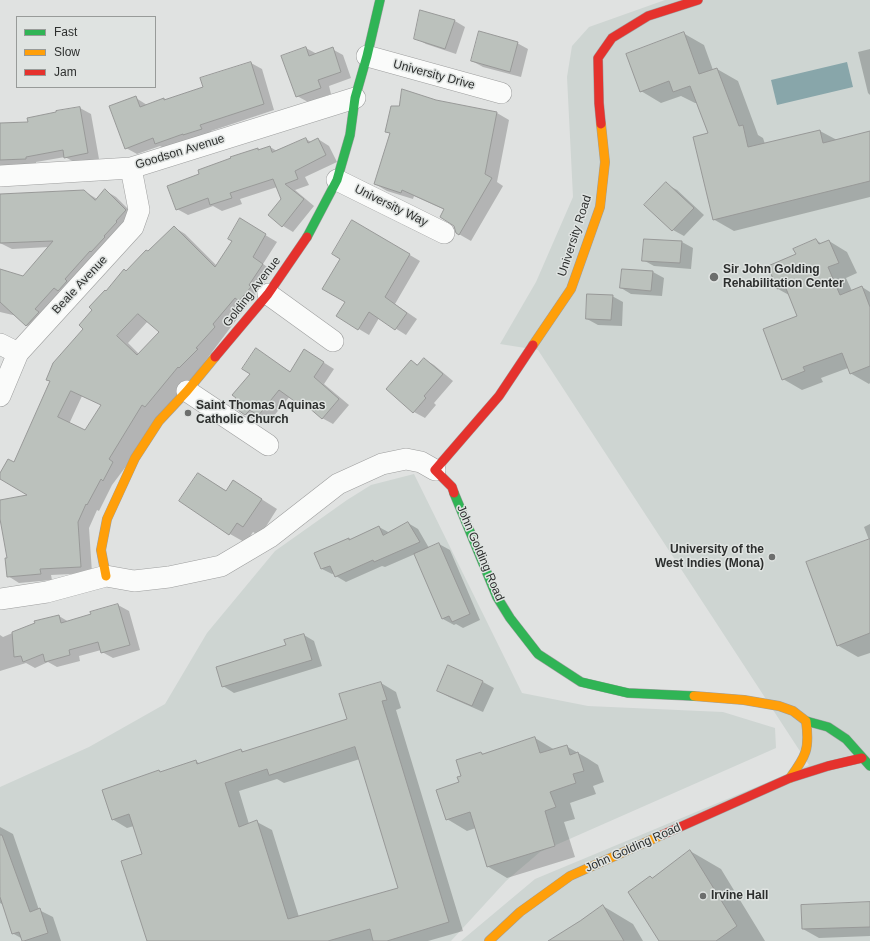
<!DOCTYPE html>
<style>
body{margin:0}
#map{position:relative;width:870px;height:941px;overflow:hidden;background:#e0e2e1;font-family:Arial,sans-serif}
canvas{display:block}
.legend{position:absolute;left:16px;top:16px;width:140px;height:72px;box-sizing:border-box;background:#dfe3e1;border:1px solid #989b99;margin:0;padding:5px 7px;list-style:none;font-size:12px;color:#2d2f2e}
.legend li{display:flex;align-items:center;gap:8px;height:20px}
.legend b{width:20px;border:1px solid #989b99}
</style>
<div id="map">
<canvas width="870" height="941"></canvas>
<ul class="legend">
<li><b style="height:5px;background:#30b455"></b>Fast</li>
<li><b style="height:5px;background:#ff9f0a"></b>Slow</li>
<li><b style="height:5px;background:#e5322d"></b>Jam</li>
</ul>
</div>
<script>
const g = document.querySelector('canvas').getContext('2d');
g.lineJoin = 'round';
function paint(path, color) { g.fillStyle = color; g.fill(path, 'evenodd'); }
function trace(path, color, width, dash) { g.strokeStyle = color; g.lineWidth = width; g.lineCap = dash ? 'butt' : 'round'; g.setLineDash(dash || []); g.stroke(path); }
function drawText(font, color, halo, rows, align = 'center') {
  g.font = font + ' Arial,sans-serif'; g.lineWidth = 3; g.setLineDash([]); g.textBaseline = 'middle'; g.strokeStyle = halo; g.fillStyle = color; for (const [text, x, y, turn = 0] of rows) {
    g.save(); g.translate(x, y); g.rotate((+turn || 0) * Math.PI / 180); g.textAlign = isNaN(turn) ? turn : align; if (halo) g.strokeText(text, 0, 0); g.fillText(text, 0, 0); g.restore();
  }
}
const built = new Path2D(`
 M665 0H870V941H461L535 879 809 765 538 350 500 344 536 282 573 197 567 77 572 46 589 27Z
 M414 474 522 693 588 706 723 712 775 728 776 748 540 852 506 881 451 941H0V787L89 747 165 704 207 633 275 551 347 500 371 485Z`);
const water = new Path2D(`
 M847 62 853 87 777 105 771 80Z`);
const shadow = new Path2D(`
 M455 21 465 27 456 54 426 44 415 38Z
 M683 33 704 45 713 70 717 69 738 81 758 135 763 138 765 144 820 131 837 140 870 132V197L734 231 713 219 709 134 697 103H695L681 96 661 103 641 91Z
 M517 43 528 49 521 77 483 67 472 61Z
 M306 48 317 54 332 49 343 55 351 78 329 86 331 94 308 102 297 96Z
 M870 49V95L868 93 858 52Z
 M251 63 262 69 274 110 211 131 212 135 167 150 160 146 137 154 126 148 136 98 147 105 164 99 166 100 204 88Z
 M436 101 497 113 509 120 497 182 503 186 471 241 457 233 455 225 445 210 414 196 413 199 387 191 375 184 391 134 387 131 400 107Z
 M80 108 91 114 99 159 76 163 65 157 36 162V164L0 166V124L29 123Z
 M306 139 311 142 318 139 329 146 337 162 305 177 309 185 295 190 314 206 293 232 283 226 282 199 277 187 240 199 242 204 222 211 213 206 188 215 177 209 200 174 258 149 260 150 270 147 277 151Z
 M666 184 677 190 704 215 684 236 673 230Z
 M84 191 97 199 106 191 116 197 136 217 37 331 26 325 17 316 0 312V270L23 277 49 247 12 249 0 243V195Z
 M240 220 277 242 263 264 273 271 112 485 99 511 97 510 89 528 92 573 51 575 52 580 19 583 8 576V559L0 514V501L30 495 0 478V476L14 463 85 329 94 310 106 292 174 227 185 234 217 266 234 241ZM148 321 160 332 139 354 128 343ZM82 396 102 405 85 432 69 424Z
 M352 221 420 261 395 304 417 319 406 335 379 318 369 335 337 316 346 302 341 259Z
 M816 240 822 244 829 241 847 252 857 273 846 278 852 291 862 287 870 292V383L869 384 850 373 848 368 821 378 823 382 802 390 783 379 798 317 789 295 778 289 797 255Z
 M682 242 693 248 691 269 654 266 643 260Z
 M623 270 653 272 664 278 662 296 631 294 621 288Z
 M612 296 623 302 622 326 598 325 587 319Z
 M256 350 291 372 315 357 334 369 324 384 349 405 333 424 322 418 310 407 309 408 290 396 269 422 260 416 256 421 246 415 232 405 251 374Z
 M424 359 434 365 453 381 434 403 436 405 425 418 414 412 411 361 418 365Z
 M198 474 227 491 233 481 277 509 260 536 253 532 246 543 230 534 180 501Z
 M408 523 418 529 429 548 439 544 450 550 480 620 463 628 456 624 454 625 443 619 415 554 385 567 382 566 346 582 336 576 334 573 332 574 322 569 349 539 350 540 379 527 390 533Z
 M870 524V653L858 657 837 645 869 540 864 527Z
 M118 605 129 611 140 650 113 658 102 652 101 650 79 656 80 661 57 667 48 662 35 668 26 663 0 671V635L3 637 36 623 59 616 69 622Z
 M304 635 314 641 322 666 234 693 223 686Z
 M449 667 483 682 494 688 483 712 449 697 438 691Z
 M381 683 396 692 401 708 396 710 463 931 428 941H147L143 854 134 826 127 828 112 819 159 771 162 773 195 761 201 764 241 750 245 752 348 719ZM360 759 399 889 299 917 272 830 257 822 249 824 239 791 277 779 284 783Z
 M535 738 555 750 566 746 587 758 598 765 604 782 593 786 596 794 570 803 575 819 564 822 575 857 507 878 487 866 476 828 467 831 447 819 462 777 481 753 484 754Z
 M0 827 13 834 39 910 53 917 61 941H23L21 938 12 933 4 905 0 903Z
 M690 851 721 869 765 941H660L650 877 653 878Z
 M870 903V936L819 938 803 929Z
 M603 906 633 924 643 941H550Z`);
const building = new Path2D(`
 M420 10 455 20 445 49 414 39Z
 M479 31 518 42 510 72 471 61Z
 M684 32 699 74 717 68 739 126 743 125 748 147 820 130 823 143 870 131V181L713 220 693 137 708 133 690 86 673 92 669 81 640 92 626 54Z
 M306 47 309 56 333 47 341 72 318 80 321 88 296 97 281 56Z
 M251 62 264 104 200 125 202 129 183 135V134L155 144 153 138 125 149 109 106 136 96 140 107 164 98V100L203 87 200 78Z
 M402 89 436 100 497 112 485 174 492 178 459 235 456 233 454 226 440 217 444 209 402 190 401 193 374 184 390 133 385 132 391 106H399Z
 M80 107 88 153 64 158 63 150 26 157V159L0 160V123L28 122 27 118 56 112V111Z
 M306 138 308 143 318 138 326 155 295 171 298 179 285 184 304 199 282 227 268 215 281 199 273 179 230 193 232 198 210 205 208 198 176 210 167 186 199 174 198 170 231 158 230 157 258 148V150L270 146 272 152Z
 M666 182 694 208 672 231 644 205Z
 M105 189 126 210 116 221 117 222 104 236 105 237 91 252 90 251 65 279 67 281 58 291 54 288 35 309 39 312 26 326 0 302V269L23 276 53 241 0 243V194L84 190 95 200Z
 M240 218 266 234 253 257 263 264 249 285 251 287 239 301 235 298 213 324 215 327 196 348 198 349 179 368 178 367 145 407 142 405 109 459 113 462 103 481 101 479 87 505 86 504 78 522 81 567 40 569 41 574 7 577 5 558H7L0 519V500L27 495 0 479V473L8 459 14 462 50 381 46 380 53 363 83 329 79 325 92 310 89 307 105 290 106 291 124 269 126 271 146 250 148 251 174 226 215 267 232 241 228 239ZM138 314 159 332 137 355 117 336ZM71 391 101 405 85 430 58 417Z
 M352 220 410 254 385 297 407 313 395 330 369 312 358 330 336 316 345 302 322 289 340 259 332 254Z
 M644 239 682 241 680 263 642 261Z
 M816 239 819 244 829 240 839 263 828 267 840 295 862 286 870 307V366L850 374 842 353 803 367 805 371 782 380 763 329 797 316 785 286 777 289 768 266 796 254 793 249Z
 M622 269 653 271 651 291 620 288Z
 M587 294 613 295 611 320 586 319Z
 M256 348 290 372 304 349 324 362 314 377 339 399 322 419 300 400 297 403 279 390 258 416 250 410 245 415 231 405 236 398 232 395 250 374 242 369Z
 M424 358 443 374 424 396 426 398 413 413 386 389 411 360 417 365Z
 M198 473 226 491 233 480 262 499 243 527 237 523 229 535 179 501Z
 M408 522 420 542 374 562 373 560 335 577 330 566 321 569 314 553 349 538V540L379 526 383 535Z
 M870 539V633L837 646 806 562Z
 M439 543 470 614 452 622 449 616 442 619 414 554Z
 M118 604 130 645 101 653 98 642 69 650 70 655 45 662 43 654 23 662 21 656 14 657 12 632 35 623 34 621 59 615 61 623 91 614 90 612Z
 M304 634 312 660 222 687 216 667 286 645 284 640Z
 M448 665 483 681 472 706 437 691Z
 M381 682 387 700 382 701 449 922 387 941H373L370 929 328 941H147L121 861 142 854 129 814 112 820 102 790 159 770 160 772 196 760 197 764 241 749 242 752 347 719 339 694ZM355 747 398 888 288 919 257 820 239 827 225 783 267 769 269 775Z
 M535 737 540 753 567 745 570 755 578 752 584 771 573 774 576 783 550 792 556 807 545 811 555 846 487 867 470 812 446 820 436 790 459 782 457 777 461 776 456 760 481 752 482 754Z
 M0 835H2L30 912 40 908 48 933 24 941H22L19 932 12 934 0 897Z
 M690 850 737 926 716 941H659L628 892 650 876 652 878Z
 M870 902V927L802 929 801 905Z
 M603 905 624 941H548L580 921Z`);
const street = new Path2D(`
 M367 56 501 93
 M0 176 131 168 355 98
 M337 180 444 233
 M268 294 333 341
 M0 344 18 353
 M187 391 268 445
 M0 396 18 353 133 227 139 210 131 168
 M0 599 47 592 106 576 134 581 169 577 221 566 270 537 338 484 382 464 406 459 421 462 435 470`);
const fast = new Path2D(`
 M307 237 337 180 350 135 355 98 367 56 380 0
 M454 493 497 597 510 618 538 654 581 682 628 693 694 696
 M806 721 828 727 846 739 870 766`);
const slow = new Path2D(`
 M533 345 571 289 600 207 605 162 601 124
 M106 576 101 550 107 519 135 458 159 421 187 391 215 357
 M694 696 744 700 779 706 793 711 806 721C810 749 806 756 790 778
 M489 941 520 912 570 876 662 835`);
const jam = new Path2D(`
 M601 124 599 103 598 58 612 38 648 16 698 0
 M215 357 268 294 307 237
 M454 493 452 487 435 470 499 396 533 345
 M662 835 790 778 828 766 862 758`);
const markers = [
 [714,277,5,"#6c6e6d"],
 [188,413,4,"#6c6e6d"],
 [772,557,4,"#6c6e6d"],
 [703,896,4,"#6c6e6d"]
];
const streetNames = [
 ["University Drive",434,75,15],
 ["Goodson Avenue",180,152,-17],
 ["University Way",391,206,26],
 ["University Road",575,236,-72],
 ["Beale Avenue",80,285,-47],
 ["Golding Avenue",252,292,-52],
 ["John Golding Road",480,553,67],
 ["John Golding Road",633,848,-24]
];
const poiNames = [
 ["Sir John Golding",723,270],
 ["Rehabilitation Center",723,284],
 ["Saint Thomas Aquinas",196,406],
 ["Catholic Church",196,420],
 ["University of the",764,550,"right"],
 ["West Indies (Mona)",764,564,"right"],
 ["Irvine Hall",711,896]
];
paint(built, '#ced5d2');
paint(water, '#88a6aa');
paint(shadow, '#0003');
paint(building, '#bbc1bc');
trace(building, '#989998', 1);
trace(street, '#9d9e9e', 22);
trace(fast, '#9d9e9e', 10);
trace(slow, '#9d9e9e', 10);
trace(jam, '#9d9e9e', 10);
trace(street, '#fafbfa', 21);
trace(fast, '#30b455', 9);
trace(slow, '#ff9f0a', 9);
trace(jam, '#e5322d', 9);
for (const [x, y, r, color] of markers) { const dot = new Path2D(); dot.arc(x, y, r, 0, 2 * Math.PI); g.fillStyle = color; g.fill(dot); trace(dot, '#dfe3e1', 1.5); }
drawText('12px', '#2d2f2e', '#dfe3e1', streetNames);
drawText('bold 12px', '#2d2f2e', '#dfe3e1', poiNames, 'left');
</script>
